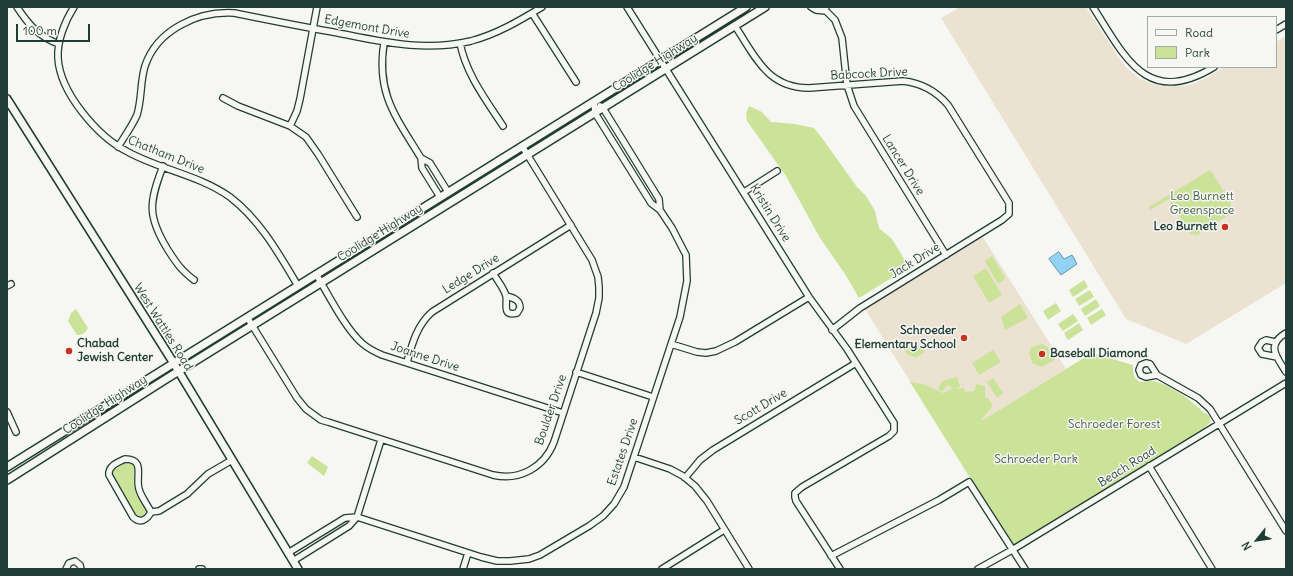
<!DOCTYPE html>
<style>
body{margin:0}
#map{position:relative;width:1293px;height:576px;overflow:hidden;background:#f6f6f2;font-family:Delius,sans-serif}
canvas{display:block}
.frame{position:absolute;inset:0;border:8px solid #1f3d34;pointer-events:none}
.legend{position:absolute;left:1147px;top:16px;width:130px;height:52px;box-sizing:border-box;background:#f6f6f2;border:1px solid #a0aca6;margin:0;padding:5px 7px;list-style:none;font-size:12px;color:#1f3d34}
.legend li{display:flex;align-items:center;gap:8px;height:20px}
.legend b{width:20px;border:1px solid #a0aca6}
.north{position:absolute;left:1237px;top:520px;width:40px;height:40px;-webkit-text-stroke:3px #f6f6f2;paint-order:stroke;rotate:240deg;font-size:11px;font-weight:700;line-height:16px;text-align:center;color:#1f3d34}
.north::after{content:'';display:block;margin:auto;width:14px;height:18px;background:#1f3d34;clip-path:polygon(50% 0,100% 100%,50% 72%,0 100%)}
.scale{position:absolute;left:16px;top:24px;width:74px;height:18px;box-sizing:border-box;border:2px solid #1f3d34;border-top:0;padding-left:5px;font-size:12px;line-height:14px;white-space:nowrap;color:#1f3d34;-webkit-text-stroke:3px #f6f6f2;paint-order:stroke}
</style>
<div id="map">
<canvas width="1293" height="576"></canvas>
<div class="frame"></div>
<ul class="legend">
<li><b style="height:5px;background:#f6f6f2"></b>Road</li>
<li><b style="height:11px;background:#cbe399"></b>Park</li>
</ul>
<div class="north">N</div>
<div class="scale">100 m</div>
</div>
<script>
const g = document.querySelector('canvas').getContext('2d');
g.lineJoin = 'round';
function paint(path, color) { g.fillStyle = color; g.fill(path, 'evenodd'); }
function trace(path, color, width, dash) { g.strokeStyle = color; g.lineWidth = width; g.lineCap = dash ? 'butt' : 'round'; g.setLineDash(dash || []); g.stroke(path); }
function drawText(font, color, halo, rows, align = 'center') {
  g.font = font + ' Delius,sans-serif'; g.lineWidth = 3; g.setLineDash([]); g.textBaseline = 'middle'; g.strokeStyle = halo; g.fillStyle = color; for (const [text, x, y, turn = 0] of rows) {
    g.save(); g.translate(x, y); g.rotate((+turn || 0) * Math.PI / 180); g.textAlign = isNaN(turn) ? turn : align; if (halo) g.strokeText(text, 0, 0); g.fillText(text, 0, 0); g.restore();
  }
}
const built = new Path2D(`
 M956 7H1086L1119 58 1128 69 1139 78 1153 84 1163 86H1182L1193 84 1206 78 1224 67H1276V42L1286 36V283L1186 344 1126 319 941 18 957 9Z
 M981 234 1066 369 948 442 863 306Z`);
const green = new Path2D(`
 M749 106 762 112 771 122 795 124 814 128 822 138 857 187 866 196 875 211 879 228 892 239 909 267 859 298 845 274 820 238 786 176 747 121 746 114Z
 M1208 171H1211L1230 201 1232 213 1197 235 1190 234 1169 199 1150 210 1149 207Z
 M992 256 1005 277 1004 280 998 284 985 261Z
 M986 268 1002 295 989 303 973 276Z
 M1084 280 1088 287 1073 297 1069 290Z
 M1090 290 1094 297 1079 306 1075 299Z
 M1096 299 1100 306 1085 316 1081 309Z
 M1056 303 1061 311 1048 320 1043 311Z
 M1020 304 1028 318 1005 330 1001 317Z
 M76 309 88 328C85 333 83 335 77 335L68 321 71 313Z
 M1102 309 1106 315 1091 325 1087 318Z
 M1073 314 1078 321 1063 331 1058 324Z
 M1079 323 1083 330 1068 340 1064 333Z
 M908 343 913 351 921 347 925 352 915 358 907 354 902 347Z
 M1042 344 1046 346 1055 356V360L1042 367 1032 363 1029 353 1032 347Z
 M993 350 1001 362 979 375 972 363Z
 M1092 353 1133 365C1133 371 1133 376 1137 380 1142 384 1146 380 1152 381 1167 382 1194 402 1204 413H1206L1210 417V420L1211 422 1199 432 1015 546 1012 545 910 382 923 384 943 393 952 389 950 385 945 387 942 392 938 389 942 381 957 377 960 387 955 389 964 388 965 392 974 391 977 384 985 386V397L989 399 993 406 982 419 983 420Z
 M993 378 1003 393 997 398 987 382Z
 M312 456 328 467 324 476 307 463Z
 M127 462 134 465C136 472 133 480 134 487 136 497 145 504 147 513L141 518 137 516 112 474 113 470Z`);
const water = new Path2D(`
 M1059 252 1064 259 1072 255 1077 264 1061 275 1049 259Z`);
const minor = new Path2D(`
 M17 7C28 24 39 37 59 44
 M74 7C65 21 57 41 58 58 60 93 98 137 128 152 161 170 199 175 230 197 260 220 279 254 298 286
 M627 7 809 297 847 349 894 423V431L889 436 802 487 795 493V497L796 501 840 569
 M811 7 816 10 826 11
 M825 7 826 11 835 20 842 38 847 85 854 106 946 255
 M1093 7C1125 57 1147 108 1214 67
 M532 13 576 82
 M735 26C755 56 767 88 809 88L903 81C922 83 936 91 948 105L1009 203V214L1002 220 860 308 832 330
 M1276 30 1286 24
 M384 43C376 94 396 117 421 158L422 168 440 197
 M460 43C466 74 486 100 503 126
 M223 98 238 106 290 126 306 137 318 154 357 217
 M600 106 603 108 659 199 660 210
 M290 126 297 111 300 99 317 7
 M118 147C125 136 132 126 137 115 142 99 140 82 145 66 157 30 197 11 234 13 269 20 303 27 338 33 384 42 425 52 471 41 497 34 519 21 542 7
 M421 158 430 163 448 192
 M163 166C149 203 147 216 168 250 177 264 181 270 194 280
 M744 192 777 171
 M493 273C497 280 504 288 506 296 508 303 501 317 517 313L520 308C520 300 514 298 506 296
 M316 274C328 294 346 330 363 344 369 349 375 352 382 355L563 413
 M7 286 11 284
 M247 317 297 398 306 409 321 420 328 422 493 475C519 481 544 468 554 442L596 313 599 298V287L598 277 592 260 522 146
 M1286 333C1266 345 1276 356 1286 372
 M1275 342 1266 340 1262 342 1258 348 1262 354 1277 357
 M671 344 697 352 706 353 716 351 735 342 809 297
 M407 362C412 344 417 325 432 312L571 225
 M576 372 653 397
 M1157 375 1150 364 1146 363 1141 365 1139 370 1141 375 1146 377 1157 375 1198 398 1210 409 1286 531
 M7 412 16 432
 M634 457 670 469 683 476 695 486 707 501 749 569
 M125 459C146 459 135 477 139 489 141 497 147 504 151 512 147 520 140 524 133 517L109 475C108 466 118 462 125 459Z
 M1149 466 1212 569
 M685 478 700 460 713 450 856 363
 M151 512 159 511 187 494 208 474 232 460
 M288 553 345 518 357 517 481 557 497 561H510L529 559 540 555 589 526 603 516 614 504 624 487 680 317 687 281 686 255 672 228 660 210 651 203 595 113 594 102
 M831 556 939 500 969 482 1025 569
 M293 561 349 526 357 517 381 440
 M66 569 69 563 75 561 80 565 81 569
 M199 569H202
 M463 569 468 553
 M662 569 724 530
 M978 569 1012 550 1286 383`);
const tertiary = new Path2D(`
 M7 99 173 362 298 569`);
const secondary = new Path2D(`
 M7 467 746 7
 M7 480 166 379 765 7`);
const markers = [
 [1225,227,4,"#c8321e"],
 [964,338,4,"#c8321e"],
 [69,351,4,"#c8321e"],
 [1042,354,4,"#c8321e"]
];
const streetNames = [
 ["Edgemont Drive",367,27,10],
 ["Coolidge Highway",655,63,-32],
 ["Babcock Drive",869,74,-3],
 ["Chatham Drive",166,155,22],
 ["Lancer Drive",903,165,58],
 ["Kristin Drive",770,213,58],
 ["Coolidge Highway",380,233,-32],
 ["Jack Drive",915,261,-32],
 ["Ledge Drive",471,274,-32],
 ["West Wattles Road",163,327,58],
 ["Joanne Drive",425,357,18],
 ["Coolidge Highway",105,405,-33],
 ["Scott Drive",761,407,-31],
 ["Boulder Drive",551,410,-71],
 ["Estates Drive",623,452,-71],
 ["Beach Road",1127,467,-32]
];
const parkNames = [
 ["Leo Burnett",1202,197],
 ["Greenspace",1202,211],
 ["Schroeder Forest",1114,425],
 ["Schroeder Park",1036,460]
];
const poiNames = [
 ["Leo Burnett",1217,227],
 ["Schroeder",956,331],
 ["Elementary School",956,345],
 ["Chabad",77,344,"left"],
 ["Jewish Center",77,358,"left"],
 ["Baseball Diamond",1050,354,"left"]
];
paint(built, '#ece2d2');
paint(green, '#cbe399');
paint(water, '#92d2f3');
trace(water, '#6496a7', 1);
trace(minor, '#1f3d34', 8);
trace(tertiary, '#1f3d34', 10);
trace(secondary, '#1f3d34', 10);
trace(minor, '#f6f6f2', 5.5);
trace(tertiary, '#f6f6f2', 7);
trace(secondary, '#f6f6f2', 7);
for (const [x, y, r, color] of markers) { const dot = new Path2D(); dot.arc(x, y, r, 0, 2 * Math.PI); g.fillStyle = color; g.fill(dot); trace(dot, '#f6f6f2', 1.5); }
drawText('12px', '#1f3d34', '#f6f6f2', streetNames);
drawText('12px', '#415e48', '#f6f6f2', parkNames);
drawText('bold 12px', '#1f3d34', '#f6f6f2', poiNames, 'right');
</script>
